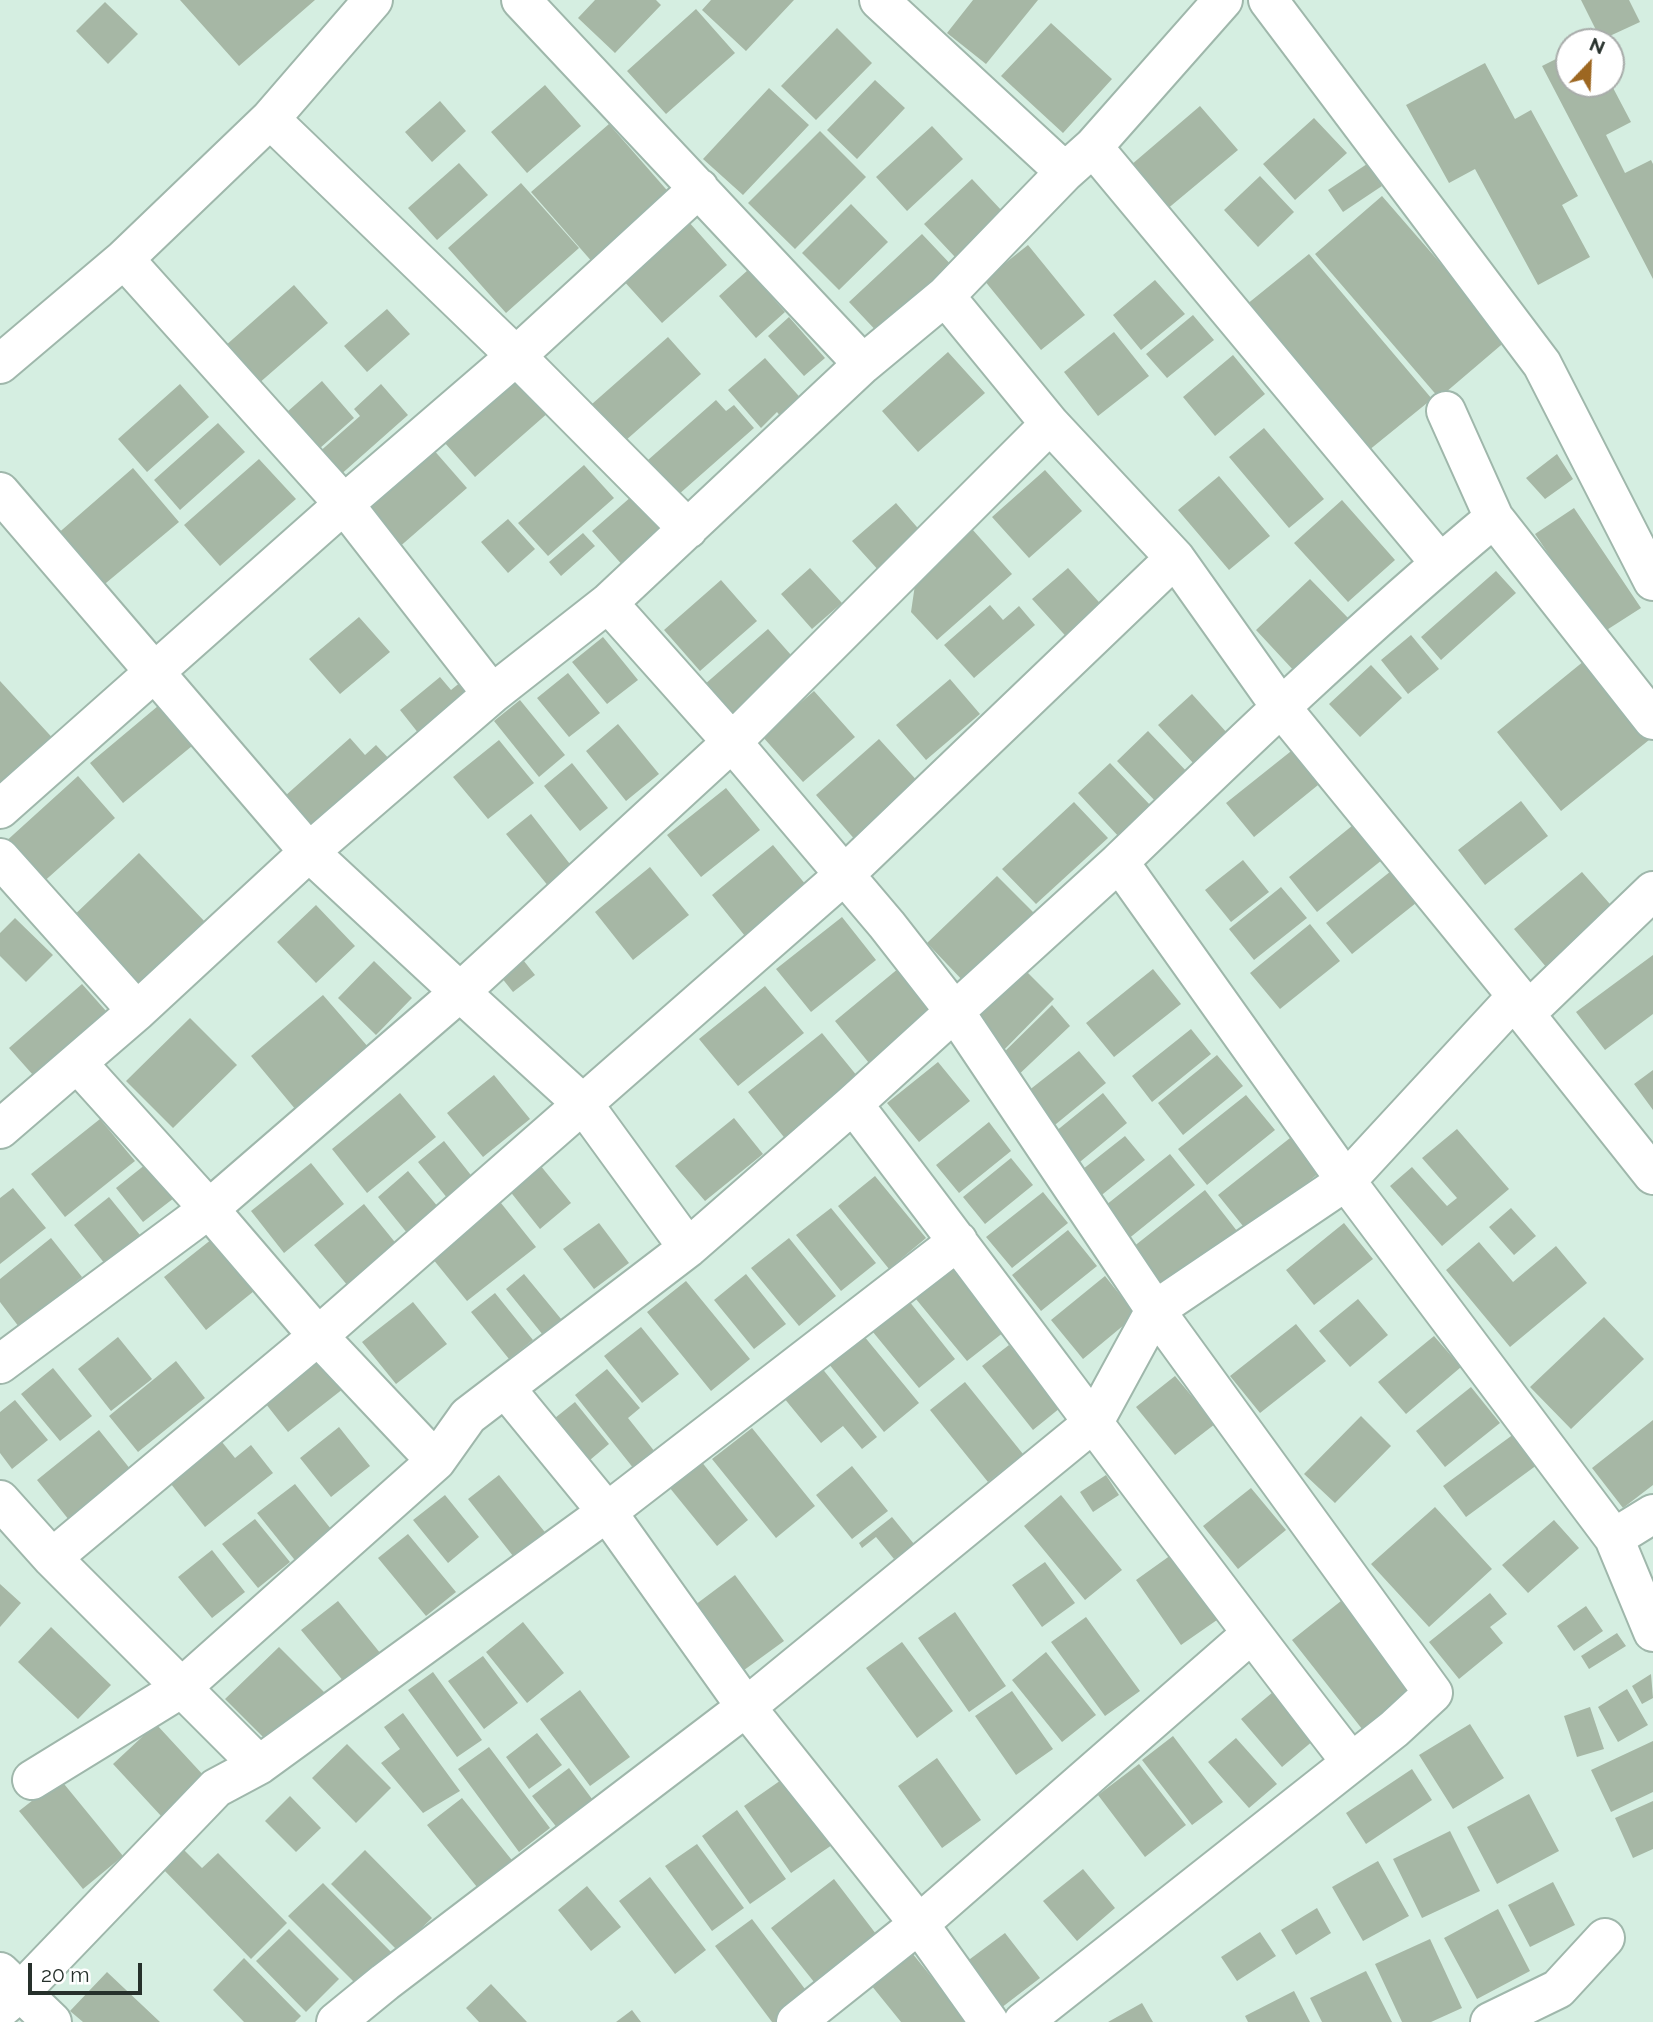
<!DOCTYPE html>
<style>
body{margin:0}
#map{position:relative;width:1653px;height:2022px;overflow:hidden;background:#d5eee1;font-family:Raleway,sans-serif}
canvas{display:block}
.north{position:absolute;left:1555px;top:28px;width:70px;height:70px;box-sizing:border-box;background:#fff;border:2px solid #a8acaa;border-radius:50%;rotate:23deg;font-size:19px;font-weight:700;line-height:28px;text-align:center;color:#26302b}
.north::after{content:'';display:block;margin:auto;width:24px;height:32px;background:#9d6721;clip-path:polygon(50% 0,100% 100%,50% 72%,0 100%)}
.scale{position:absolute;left:28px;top:1963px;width:114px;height:32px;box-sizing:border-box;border:4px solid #26302b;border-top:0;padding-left:9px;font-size:21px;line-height:24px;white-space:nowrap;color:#26302b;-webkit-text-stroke:5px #fff;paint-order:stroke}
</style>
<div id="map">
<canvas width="1653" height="2022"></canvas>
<div class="north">N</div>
<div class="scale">20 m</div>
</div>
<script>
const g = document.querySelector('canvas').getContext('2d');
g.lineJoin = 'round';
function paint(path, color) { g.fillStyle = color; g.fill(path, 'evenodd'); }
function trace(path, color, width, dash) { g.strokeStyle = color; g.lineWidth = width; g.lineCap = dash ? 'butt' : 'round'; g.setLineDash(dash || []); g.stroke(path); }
const building = new Path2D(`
 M180 0H315L239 66Z
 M595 0H656L661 5 615 53 578 18Z
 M711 0H794L746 51 702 10Z
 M973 0H1038L986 64 947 33Z
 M1581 0H1629L1640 22 1601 40Z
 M105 2 138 34 108 64 76 31Z
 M696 9 735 53 666 114 627 71Z
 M1051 23 1112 79 1063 133 1001 76Z
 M837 28 872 63 816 120 781 86Z
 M1566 54 1569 60V84H1611L1631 122 1606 135 1625 173 1651 160 1653 164V279L1542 66Z
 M1485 63 1515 119 1531 110 1578 196 1562 205 1590 257 1538 285 1475 169 1449 183 1406 105Z
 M875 80 905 108 857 159 827 130Z
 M545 85 581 126 527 173 491 132Z
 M769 88 809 125 743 195 703 159Z
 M440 101 466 131 432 162 405 132Z
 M1200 106 1238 150 1160 215 1124 171Z
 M1314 118 1347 153 1295 200 1263 164Z
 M609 124 672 196 594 264 531 192Z
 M932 126 963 159 907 211 876 177Z
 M820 131 866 177 795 249 748 203Z
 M459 163 488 195 437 240 408 208Z
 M1367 164 1382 186 1343 212 1328 190Z
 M1260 176 1294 212 1258 247 1224 210Z
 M972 179 1003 212 955 257 924 224Z
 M521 183 579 248 506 313 448 248Z
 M1382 196 1507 340 1439 398 1315 254Z
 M851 204 888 242 839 290 802 253Z
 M688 221 727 265 662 323 622 279Z
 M922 234 956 270 883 338 849 302Z
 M1028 245 1085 315 1041 350 984 280Z
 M1309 254 1432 399 1363 455 1241 309Z
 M748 270 785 312 756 338 719 296Z
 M1155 280 1185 314 1141 350 1113 315Z
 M294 285 328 323 250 391 216 354Z
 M387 309 410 334 367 372 344 346Z
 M1193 315 1214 340 1167 378 1146 354Z
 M789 317 825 358 804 376 768 336Z
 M1114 332 1149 376 1098 416 1064 372Z
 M668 337 701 374 625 441 592 404Z
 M948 352 985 393 918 452 882 411Z
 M1233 355 1265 394 1215 436 1183 397Z
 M765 358 805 403 784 421 777 412 761 428 728 390Z
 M517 378 549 412 475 477 444 442Z
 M322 381 354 418 311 456 278 420Z
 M180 384 209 417 147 472 118 439Z
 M381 384 408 415 338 477 317 454 360 416 354 409Z
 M716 400 726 411 734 405 754 428 678 495 648 460Z
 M218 423 245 452 180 510 154 480Z
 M1264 428 1324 499 1289 528 1229 457Z
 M432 448 467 488 397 549 361 510Z
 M1557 454 1573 479 1545 499 1526 478Z
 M259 459 296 499 220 566 184 525Z
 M584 465 614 498 548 556 518 523Z
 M133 468 179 522 100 588 55 536Z
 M1045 470 1082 511 1029 558 992 517Z
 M1219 476 1270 536 1229 570 1178 510Z
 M632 496 665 532 625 568 592 531Z
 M1342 500 1395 560 1348 602 1294 543Z
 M896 503 923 534 880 572 852 541Z
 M1574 508 1641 608 1602 633 1535 534Z
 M508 519 535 549 508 573 481 542Z
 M972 529 1012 574 937 640 911 612 916 578Z
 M583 533 595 546 561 576 549 562Z
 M810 568 842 603 812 629 781 594Z
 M1068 568 1108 612 1072 643 1032 599Z
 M1496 571 1516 593 1441 660 1421 637Z
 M1310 579 1351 621 1296 673 1256 630Z
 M721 580 757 621 700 671 664 630Z
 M990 605 1003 620 1019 606 1035 625 974 678 944 645Z
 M359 617 390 652 340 694 309 659Z
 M768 629 799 664 736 720 704 685Z
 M1411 635 1439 669 1408 694 1381 660Z
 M603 637 638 680 607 704 572 662Z
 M1584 661 1649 740 1561 811 1497 732Z
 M1371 665 1402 698 1360 737 1329 704Z
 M568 673 600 713 569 737 537 698Z
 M440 677 451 690 462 681 475 697 423 739 400 710Z
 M950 679 980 714 926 760 896 725Z
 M0 681 59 745 0 798Z
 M814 691 855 737 803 782 762 736Z
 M1192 694 1228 734 1194 764 1158 725Z
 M520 700 565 755 539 777 494 721Z
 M158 706 192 746 123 803 90 763Z
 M618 724 659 774 626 801 586 751Z
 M1148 731 1190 775 1159 805 1117 761Z
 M350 738 365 755 376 745 395 765 320 834 285 796Z
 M879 739 921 785 857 842 816 795Z
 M499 740 534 783 488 819 453 777Z
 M1295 748 1323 781 1254 837 1226 803Z
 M572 763 608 808 580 831 544 786Z
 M1110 763 1152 807 1120 838 1078 793Z
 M78 776 115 818 40 885 3 844Z
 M726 788 760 830 701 877 667 835Z
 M1521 801 1548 836 1485 885 1458 850Z
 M1074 802 1108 838 1036 904 1002 869Z
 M531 814 573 868 549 887 506 834Z
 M1358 821 1387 856 1317 912 1289 877Z
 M773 845 811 891 749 941 712 895Z
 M139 853 207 924 135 993 67 922Z
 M1243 860 1269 892 1231 922 1205 890Z
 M650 867 689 915 633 960 595 912Z
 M1396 867 1421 899 1352 954 1326 923Z
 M1582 872 1616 911 1547 968 1514 929Z
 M997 876 1036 915 965 983 927 943Z
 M1281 887 1307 918 1254 960 1229 929Z
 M316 905 355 946 316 983 277 942Z
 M842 917 876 960 811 1012 776 969Z
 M15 918 53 955 26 982 0 956V933Z
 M1310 924 1340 961 1280 1009 1250 973Z
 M1653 955V1014L1605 1050 1576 1012Z
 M520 956 535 975 513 992 497 972Z
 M374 961 412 998 376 1035 338 998Z
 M1021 966 1054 999 997 1057 963 1024Z
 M899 968 938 1016 873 1068 835 1021Z
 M1153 969 1181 1004 1114 1057 1086 1023Z
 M82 984 114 1020 41 1084 9 1048Z
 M765 986 804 1033 738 1086 699 1039Z
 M323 995 369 1048 296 1110 251 1056Z
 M1052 1005 1070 1026 1013 1080 995 1061Z
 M190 1018 237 1065 173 1128 126 1081Z
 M1191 1029 1211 1054 1152 1102 1132 1076Z
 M822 1033 862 1082 787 1141 748 1092Z
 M1079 1051 1106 1083 1050 1129 1023 1095Z
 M1217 1055 1243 1086 1183 1135 1158 1103Z
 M938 1062 970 1101 919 1142 887 1103Z
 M1653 1070V1110L1634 1084Z
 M494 1075 530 1119 483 1157 447 1113Z
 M400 1093 436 1137 367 1193 332 1149Z
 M1103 1093 1127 1123 1075 1166 1050 1136Z
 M1246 1095 1275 1130 1207 1185 1178 1149Z
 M734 1118 763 1154 705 1201 675 1166Z
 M100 1119 135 1161 65 1217 31 1174Z
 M989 1122 1011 1151 959 1193 936 1165Z
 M1457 1129 1509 1189 1442 1246 1390 1186 1412 1167 1447 1206 1457 1198 1422 1158Z
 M1125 1136 1145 1160 1098 1198 1078 1173Z
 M1290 1138 1319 1173 1247 1231 1218 1195Z
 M444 1141 474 1179 448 1199 418 1162Z
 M1170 1154 1195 1185 1122 1244 1096 1213Z
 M1011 1158 1033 1185 985 1224 963 1197Z
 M311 1163 344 1204 284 1253 251 1211Z
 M146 1164 174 1198 143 1222 116 1188Z
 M540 1165 571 1203 540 1229 509 1190Z
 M408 1171 444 1214 412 1239 378 1197Z
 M875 1176 926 1238 889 1269 838 1206Z
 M13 1188 46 1228 0 1264V1198Z
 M1205 1190 1237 1231 1156 1295 1123 1255Z
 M1043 1192 1068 1223 1012 1268 986 1237Z
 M109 1197 140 1235 105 1264 74 1225Z
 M497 1198 536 1247 467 1301 428 1253Z
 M364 1204 398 1246 348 1286 314 1245Z
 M831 1208 876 1263 841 1291 796 1235Z
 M1511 1208 1536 1236 1514 1255 1489 1227Z
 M599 1223 629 1263 594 1289 563 1249Z
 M1344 1223 1373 1259 1314 1305 1286 1270Z
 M1068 1230 1097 1266 1041 1311 1012 1275Z
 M51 1238 82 1277 19 1327 0 1302V1279Z
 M789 1238 836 1296 799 1326 751 1268Z
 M212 1239 254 1291 206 1330 164 1277Z
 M1479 1242 1513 1282 1556 1246 1587 1283 1510 1347 1446 1270Z
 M948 1264 1004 1332 967 1361 911 1293Z
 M524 1274 566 1325 547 1340 506 1289Z
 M746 1274 786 1324 754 1349 714 1300Z
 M1105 1276 1136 1315 1083 1359 1051 1320Z
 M686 1281 750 1359 711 1391 647 1312Z
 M495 1293 533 1340 509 1359 471 1312Z
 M905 1296 955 1359 919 1388 868 1326Z
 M1358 1299 1388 1335 1350 1367 1319 1331Z
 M413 1302 447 1344 396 1384 362 1342Z
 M1604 1317 1644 1359 1571 1429 1530 1387Z
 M1296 1324 1326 1361 1260 1413 1230 1376Z
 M641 1327 679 1374 642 1403 604 1356Z
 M859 1330 919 1403 884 1432 824 1358Z
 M1434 1336 1461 1367 1406 1414 1378 1382Z
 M118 1337 152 1379 111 1411 78 1369Z
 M1009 1345 1060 1408 1033 1430 982 1366Z
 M321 1351 348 1385 288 1432 262 1399Z
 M176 1361 205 1398 138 1452 109 1416Z
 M817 1362 877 1437 862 1449 843 1426 821 1443 779 1392Z
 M53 1368 92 1416 60 1441 21 1394Z
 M607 1369 640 1408 628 1418 659 1457 638 1474 575 1395Z
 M1175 1376 1215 1424 1175 1455 1136 1407Z
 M965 1382 1023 1454 988 1482 930 1410Z
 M1471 1387 1500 1423 1445 1467 1416 1431Z
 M15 1400 48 1440 12 1469 0 1453V1412Z
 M575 1402 609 1444 584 1465 550 1422Z
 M1361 1416 1391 1446 1335 1503 1304 1474Z
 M1653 1420V1485L1623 1508 1592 1468Z
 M339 1427 370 1466 331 1497 300 1458Z
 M752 1428 815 1506 776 1538 712 1459Z
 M99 1430 135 1475 73 1525 37 1480Z
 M1518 1431 1541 1462 1466 1517 1443 1486Z
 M222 1442 235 1458 251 1445 273 1473 205 1527 171 1484Z
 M697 1456 748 1520 717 1546 665 1482Z
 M852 1466 888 1511 852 1539 816 1495Z
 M499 1475 548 1536 517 1561 468 1499Z
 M1106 1475 1119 1495 1093 1512 1080 1492Z
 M295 1484 339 1539 302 1569 257 1513Z
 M1251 1488 1286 1530 1238 1569 1203 1526Z
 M445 1495 479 1537 448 1563 413 1520Z
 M1061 1495 1122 1570 1085 1600 1024 1526Z
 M1435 1507 1492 1569 1429 1627 1371 1564Z
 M892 1517 914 1544 894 1559 876 1537 862 1548 859 1543Z
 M255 1519 290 1562 258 1588 222 1544Z
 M1554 1520 1579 1548 1528 1593 1502 1565Z
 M408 1534 456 1592 426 1616 378 1558Z
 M212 1550 245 1592 212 1618 178 1577Z
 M1171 1555 1217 1620 1181 1645 1136 1580Z
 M1045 1562 1075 1603 1042 1627 1012 1585Z
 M735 1575 784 1641 740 1673 691 1608Z
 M0 1584 21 1603 0 1627Z
 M1490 1593 1507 1614 1490 1627 1503 1643 1459 1679 1429 1642Z
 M1346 1597 1421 1691 1366 1734 1292 1640Z
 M338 1601 385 1659 349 1688 301 1630Z
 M1586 1606 1603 1631 1574 1651 1557 1626Z
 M955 1612 1006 1686 969 1712 918 1638Z
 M1086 1617 1140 1691 1105 1716 1051 1642Z
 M523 1622 564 1673 527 1703 486 1652Z
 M51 1627 111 1685 78 1719 18 1662Z
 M1617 1633 1626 1646 1589 1669 1581 1656Z
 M902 1642 953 1711 917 1738 866 1668Z
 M279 1647 328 1696 275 1749 225 1699Z
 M1046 1652 1096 1715 1062 1742 1012 1680Z
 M483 1656 518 1703 484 1729 448 1681Z
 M433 1672 482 1740 457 1757 408 1690Z
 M1651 1674 1653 1698 1642 1704 1632 1686Z
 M1627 1689 1648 1725 1618 1742 1598 1707Z
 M580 1690 630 1757 590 1786 540 1719Z
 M1012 1691 1053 1749 1016 1775 975 1716Z
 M1273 1692 1314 1740 1282 1767 1241 1719Z
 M1590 1707 1604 1749 1577 1757 1564 1716Z
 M403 1713 460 1791 423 1813 381 1763 400 1749 384 1727Z
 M156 1724 205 1777 162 1817 113 1764Z
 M1470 1724 1504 1778 1453 1809 1419 1755Z
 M537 1733 562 1765 529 1789 506 1757Z
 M1173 1736 1223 1802 1192 1825 1142 1760Z
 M1236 1738 1277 1784 1249 1808 1208 1762Z
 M1653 1741V1792L1611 1812 1591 1770Z
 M347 1744 391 1788 356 1823 312 1778Z
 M489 1747 550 1828 519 1852 458 1769Z
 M937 1758 981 1820 942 1848 898 1786Z
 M1139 1764 1186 1825 1145 1857 1098 1795Z
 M569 1768 598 1807 562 1834 532 1796Z
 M1412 1769 1432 1800 1366 1844 1346 1813Z
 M784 1778 832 1845 791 1873 744 1806Z
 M60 1779 123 1856 83 1889 19 1811Z
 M1529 1794 1559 1851 1497 1884 1467 1827Z
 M290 1796 321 1828 296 1852 265 1821Z
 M462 1798 515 1864 481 1892 427 1825Z
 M1653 1801V1849L1633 1858 1615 1818Z
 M737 1810 786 1879 750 1904 702 1836Z
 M1450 1831 1480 1891 1422 1918 1393 1859Z
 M697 1844 744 1908 712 1931 665 1866Z
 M181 1847 202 1868 218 1853 287 1923 251 1959 161 1867Z
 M365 1850 432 1918 398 1951 331 1884Z
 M1378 1861 1409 1916 1363 1941 1332 1887Z
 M1083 1869 1115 1908 1077 1941 1043 1901Z
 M650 1877 706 1950 675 1974 619 1901Z
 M834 1879 876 1934 814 1982 771 1928Z
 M1553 1882 1575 1925 1530 1947 1508 1905Z
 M323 1883 394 1955 360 1988 288 1916Z
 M587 1886 621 1927 591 1951 558 1910Z
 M1317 1908 1331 1933 1296 1955 1281 1930Z
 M1498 1909 1530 1971 1477 1999 1444 1938Z
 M752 1919 811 1997 777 2022H772L715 1946Z
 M289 1929 339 1979 306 2012 256 1961Z
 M1260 1932 1276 1956 1237 1981 1221 1957Z
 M1005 1933 1040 1978 1001 2008 966 1962Z
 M1430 1939 1462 2008 1431 2022H1402L1375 1964Z
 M912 1953 968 2022H901L871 1985Z
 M244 1958 301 2016 295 2022H244L213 1990Z
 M1366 1971 1392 2022H1322L1310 1998Z
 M107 1972 160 2022H83L70 2011Z
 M491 1984 527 2022H479L466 2008Z
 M1294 1991 1310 2022H1248L1245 2016Z
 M1142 2003 1153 2022H1108Z
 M632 2010 641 2022H616Z`);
const street = new Path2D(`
 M373 0 270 119 516 356 688 529
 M521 0 863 364 945 296 1050 424 1175 558 1280 706 1517 996 1525 1014 1653 1175
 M879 0 1065 172
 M1268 0 1542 364 1653 581
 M1093 147 1440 563
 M945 296 1065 172 1093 147 1223 0
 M0 364 124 259 270 119
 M863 364 608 603 492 694 309 852 460 992 732 742 1050 424
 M1446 411 1494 518 1653 720
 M0 492 309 852 137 1011 0 1129
 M1494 518C1363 627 1241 744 1119 862L1346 1181 1614 1538 1653 1632
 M608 603 732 742 887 925 955 1012 1155 1310 1433 1693 1394 1729 1023 2022
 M492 694 344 504 516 356 699 188
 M0 809 344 504 124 259
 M0 858 137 1011
 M1525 1014 1653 891
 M78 1064 209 1209 318 1336 436 1461
 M853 1104 1119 862
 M0 1364 209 1209 460 992 584 1105 688 1248
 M506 1389 607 1512 746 1707 919 1924 989 2022
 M0 1500 52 1558 259 1765
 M1614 1538 1653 1514
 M52 1558 318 1336 844 875 1175 558
 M32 1780 180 1689 436 1461 468 1416 688 1248 853 1104C1020 1322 1182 1545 1351 1762
 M0 1972 52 2022
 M0 2009 21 1991 216 1788 259 1765 607 1512 958 1241
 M336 2022 385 1982 746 1707 1094 1422 1155 1310 1346 1181 1517 996
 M796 2022 919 1924 1251 1634
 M1490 2022 1558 1989 1605 1938`);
paint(building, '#a6b7a5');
trace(street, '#9fb7ab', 42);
trace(street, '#fff', 38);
</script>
